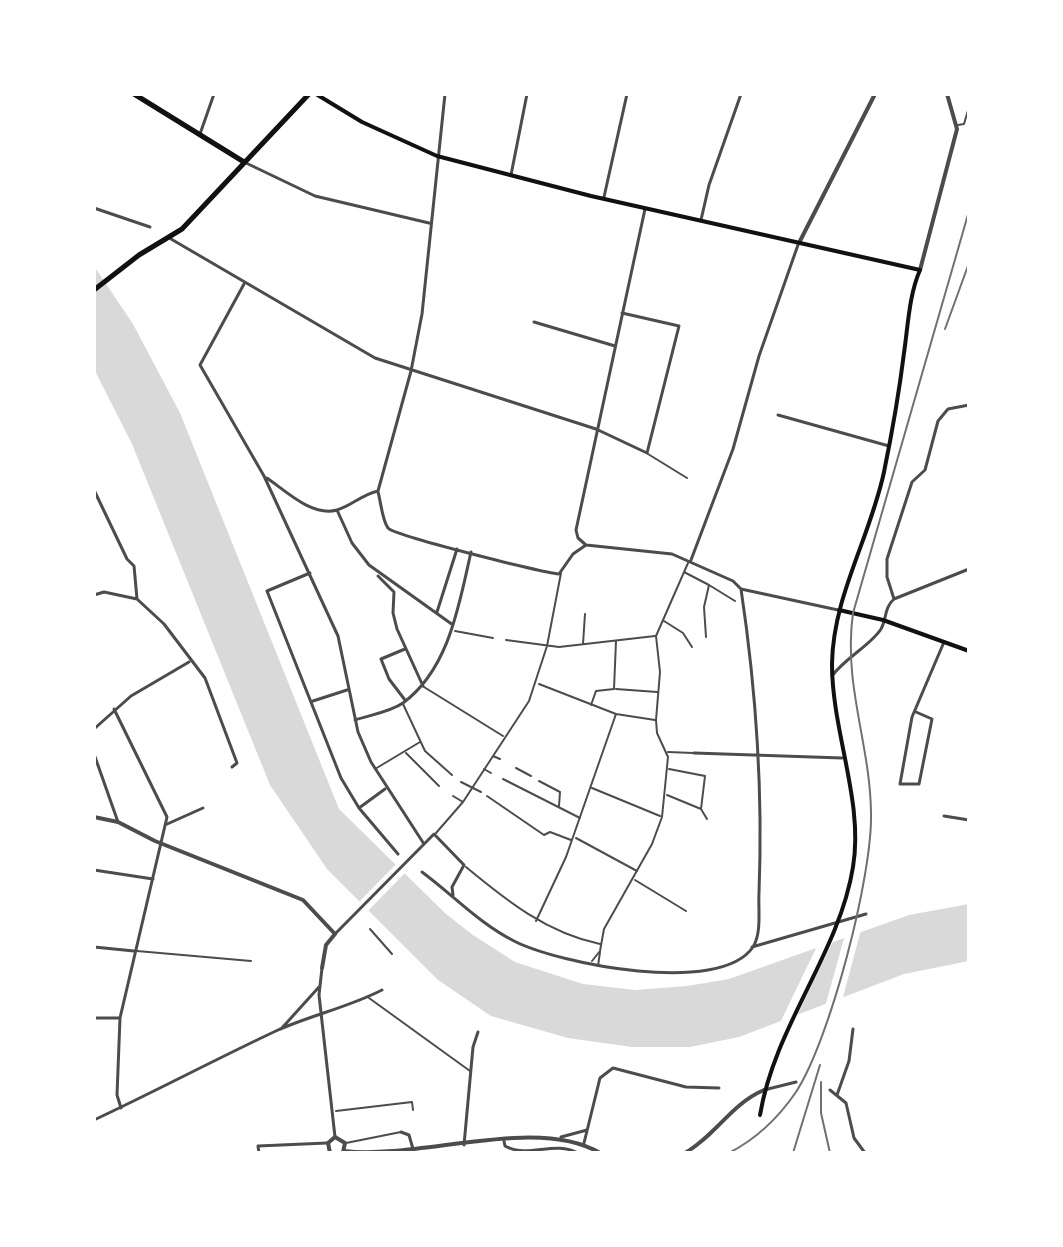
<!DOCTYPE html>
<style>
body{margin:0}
#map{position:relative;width:1063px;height:1247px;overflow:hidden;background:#fff;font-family:Raleway,sans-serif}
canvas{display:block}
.frame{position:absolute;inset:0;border:96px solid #fff;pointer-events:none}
</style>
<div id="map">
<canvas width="1063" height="1247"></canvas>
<div class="frame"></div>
</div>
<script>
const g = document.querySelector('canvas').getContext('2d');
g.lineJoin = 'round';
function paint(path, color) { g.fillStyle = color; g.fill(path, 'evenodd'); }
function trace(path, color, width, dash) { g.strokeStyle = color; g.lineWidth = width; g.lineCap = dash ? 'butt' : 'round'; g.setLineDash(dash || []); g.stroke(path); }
const water = new Path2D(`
 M94 266 133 324 180 413 339 809 446 914 473 935 515 962 583 984 635 990 687 986 729 979 909 915 969 904V961L904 974 739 1037 690 1047H632L568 1038 491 1016 438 980 327 869 270 785 132 444 94 369Z`);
const pier = new Path2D(`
 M399 861 408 870 365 914 356 905Z
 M862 926 842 1001 825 1007 846 931Z
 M836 935 796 1018 779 1025 820 940Z`);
const service = new Path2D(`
 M958 125 964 124 969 107
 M648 454 687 478
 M370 929 392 954
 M137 951 251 961
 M598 966 600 952
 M369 998 470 1071`);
const pedestrian = new Path2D(`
 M684 572 709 585 704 607 706 637
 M709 585 735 601
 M664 621 683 633 692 647
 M455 631 493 638
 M506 640 559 647 655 636
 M583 644 585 614
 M539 684 616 714 655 720
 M424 687 503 736
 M616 689 657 692
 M403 704 425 751 452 775
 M591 705 596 691 614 689 616 641
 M668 752 693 753
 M406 753 439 786
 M493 756 500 759
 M516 768 531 776
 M375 769 420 742
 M484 769 491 773
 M669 769 705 776 701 809
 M503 779 580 818
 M539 781 560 792 559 806
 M461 782 481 792
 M592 788 660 816
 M667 795 701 809 707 819
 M453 796 463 802
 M487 796 544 835 550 832 571 840
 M436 833 463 802 529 701 547 646 561 573
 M576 838 637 871
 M466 867C507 901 547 933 600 944
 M635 880 686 911
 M536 921 566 857 616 714
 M592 961 600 951 604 929 652 844 662 817 668 757 657 733 656 720 660 672 656 636 688 563
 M336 1111 412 1102 413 1110
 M346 1143 401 1132`);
const minor = new Path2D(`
 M200 134 214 94
 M244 162 315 196 429 223
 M511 175 527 94
 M604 197 627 94
 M94 208 150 227
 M701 220 709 185 741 94
 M171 239 375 358 596 429 647 453 679 326 622 313
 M244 284 200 365 264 476 338 636 358 732 371 762 424 844
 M534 322 615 346
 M778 415 889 446
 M267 478C286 491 312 517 337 510 351 506 363 494 378 491L411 371 422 314 445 94
 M94 490 127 559 134 566 137 599
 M378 492C381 502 382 520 388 528 395 536 541 572 559 574L573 554 586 545
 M337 510 352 543 369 565 453 625
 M586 545 578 538 576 530 645 209
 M586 545 672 554 733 581 741 589 838 610
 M691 560 733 449 759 356 799 242
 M310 573 267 591 341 778 359 808 398 854
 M378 576 394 592 393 613 397 629 423 686
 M94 595 104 592 137 599 164 624 205 678 237 763 232 767
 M894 599 887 577V559L912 482 925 470 938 421 948 409 969 405
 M437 612 457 549
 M405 649 381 659 389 679 405 700
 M832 676C845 658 871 645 881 629 887 618 884 608 894 599L969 569
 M313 701 347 690
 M114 709 167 817 120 1018 117 1095 121 1108
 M916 712 932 719 919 784H900L912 717 944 642
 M355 720C370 715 390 712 403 703 449 669 459 605 471 552
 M94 729 131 696 189 662
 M694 753 842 758
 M94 754 118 822
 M359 808 385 789
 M944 816 969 820
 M165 825 203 808
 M94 870 153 879
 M422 872C453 895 480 924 514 941 559 964 720 996 753 947 762 933 758 908 759 893 763 792 756 689 741 589
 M335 934 434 834 464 865 452 887 453 895
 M94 947 134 951
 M752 947 866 914
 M322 968 319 995 335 1137
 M94 1018H120
 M281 1029 319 987
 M764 1090 796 1082
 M830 1090 846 1103 854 1138 865 1153
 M837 1095 849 1061 853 1029
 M94 1120C156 1091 216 1059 278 1030 312 1015 349 1007 382 990
 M401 1132 409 1135 413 1149
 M561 1137 587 1130
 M504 1141 505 1146C528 1159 554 1140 578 1153
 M584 1143 600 1078 613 1068 686 1087 719 1088
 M464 1145 473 1047 478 1032
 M259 1153 258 1146 327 1143`);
const tertiary = new Path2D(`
 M800 241 875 94
 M920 270 957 129 947 94
 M94 817 118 822 155 841 303 900 335 934 326 945 322 968
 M344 1151C420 1160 536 1115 600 1153
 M330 1153 328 1143 335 1137 345 1143 343 1152
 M685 1153C716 1135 731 1104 764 1090`);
const secondary = new Path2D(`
 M316 94 362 122 437 156 591 196 920 270C909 295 908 326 904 353 899 393 892 433 884 472 870 538 833 596 832 664 832 732 864 802 853 867 839 954 775 1025 760 1115
 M839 610 883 620 969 651`);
const primary = new Path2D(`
 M134 94 244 162
 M94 290 139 255 182 229 309 94`);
const rail = new Path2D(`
 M945 329 969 263
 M821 1082V1113L830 1153
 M729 1153C756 1139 779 1117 796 1092 830 1040 873 875 871 812 870 743 843 685 853 613L969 211
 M793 1153 820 1065`);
paint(water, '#d9d9d9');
paint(pier, '#fff');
trace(service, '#4c4c4c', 2);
trace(pedestrian, '#4c4c4c', 2);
trace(minor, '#4c4c4c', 3);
trace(tertiary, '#4c4c4c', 4);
trace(secondary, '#111', 4);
trace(primary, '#111', 5);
trace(rail, '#707070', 2);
</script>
